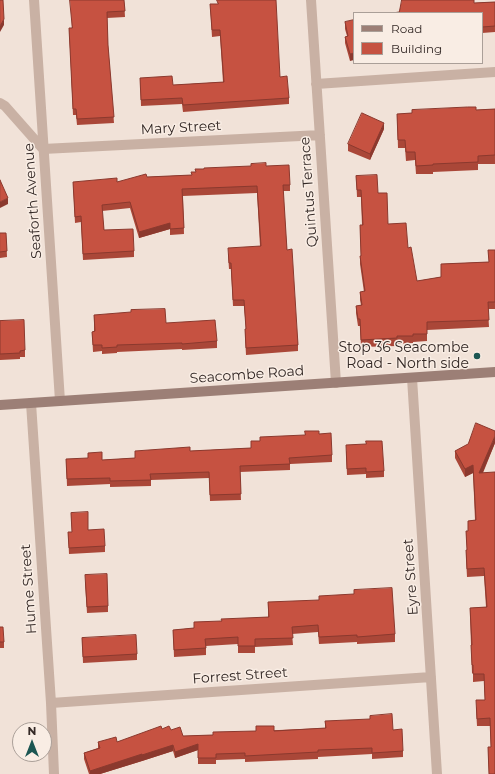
<!DOCTYPE html>
<style>
body{margin:0}
#map{position:relative;width:495px;height:774px;overflow:hidden;background:#f1e2d8;font-family:Montserrat,sans-serif}
canvas{display:block}
.legend{position:absolute;left:353px;top:12px;width:130px;height:52px;box-sizing:border-box;background:#f9ede4;border:1px solid #aa9f98;margin:0;padding:5px 7px;list-style:none;font-size:12px;color:#342926}
.legend li{display:flex;align-items:center;gap:8px;height:20px}
.legend b{width:20px;border:1px solid #aa9f98}
.north{position:absolute;left:12px;top:722px;width:40px;height:40px;box-sizing:border-box;background:#f9ede4;border:1px solid #aa9f98;border-radius:50%;rotate:0deg;font-size:11px;font-weight:700;line-height:16px;text-align:center;color:#342926}
.north::after{content:'';display:block;margin:auto;width:14px;height:18px;background:#1c5652;clip-path:polygon(50% 0,100% 100%,50% 72%,0 100%)}
</style>
<div id="map">
<canvas width="495" height="774"></canvas>
<ul class="legend">
<li><b style="height:5px;background:#9c7f76"></b>Road</li>
<li><b style="height:11px;background:#c65241"></b>Building</li>
</ul>
<div class="north">N</div>
</div>
<script>
const g = document.querySelector('canvas').getContext('2d');
g.lineJoin = 'round';
function trace(path, color, width, dash) { g.strokeStyle = color; g.lineWidth = width; g.lineCap = dash ? 'butt' : 'round'; g.setLineDash(dash || []); g.stroke(path); }
function paint(path, color) { g.fillStyle = color; g.fill(path, 'evenodd'); }
function drawText(font, color, halo, rows, align = 'center') {
  g.font = font + ' Montserrat,sans-serif'; g.lineWidth = 3; g.setLineDash([]); g.textBaseline = 'middle'; g.strokeStyle = halo; g.fillStyle = color; for (const [text, x, y, turn = 0] of rows) {
    g.save(); g.translate(x, y); g.rotate((+turn || 0) * Math.PI / 180); g.textAlign = isNaN(turn) ? turn : align; if (halo) g.strokeText(text, 0, 0); g.fillText(text, 0, 0); g.restore();
  }
}
const street = new Path2D(`
 M34 0 60 401
 M311 0 336 383
 M316 84 495 72
 M0 103 5 106 43 149 320 135
 M412 378 437 774
 M31 403 51 703 54 774
 M51 703 431 677`);
const secondary = new Path2D(`
 M0 405 495 372`);
const wall = new Path2D(`
 M124 0 125 17 107 18 108 45 114 123 77 125 76 115H73L69 28H71Z
 M495 2V32L482 33V13L474 3Z
 M210 4H217L280 77 289 98V104L183 112 182 104 141 106 140 78 173 85 223 82 220 36 212 37Z
 M354 20 350 61 345 43V37L347 36 345 29V22Z
 M495 109V164H478V170L433 172V174H416L415 160 406 161 405 148H398L397 114Z
 M384 129 370 160 348 151V144Z
 M266 166 290 185V191H283L287 250 298 345V351L246 355 245 336V329H246L244 306H233L231 269H229L228 254 260 246 257 193 183 196 184 234 170 235V229L139 238 130 208 102 211 104 230 134 251V257L83 260 81 222 75 223 73 182H117L147 177 192 175Z
 M356 176 378 193 388 224 408 248 417 281 441 277V264L489 262 488 250H495V309H488L489 327 427 330V341L413 342V343L397 344V346L361 347 360 326H358L356 313V306L361 305 360 300V292H364L360 264V256H361L360 225H362L361 197H357Z
 M0 233H6L7 257 0 258Z
 M94 315 166 323 217 341V348L182 350V349L117 352V353L102 354V351L93 352 92 332 94 331Z
 M0 321 25 350V357H20V359L0 360Z
 M319 434 332 455V462L290 464V470L240 472 241 500 210 501 209 478 151 480V486L110 487V484L67 486 66 459 102 460 135 458 190 451 251 448 260 441Z
 M495 443 483 473 495 774H489L488 747H491L490 726H477L476 708 485 700 484 681 473 682V673H472L470 616V608L486 607 484 576 467 577 466 558V550H467L466 531H468V521L475 520 473 473 465 477 455 458V451Z
 M346 451 384 471V477L366 478V474L347 475Z
 M71 513 105 546V552L69 554 68 532H72Z
 M85 582 108 606V612L87 613Z
 M268 602 395 634V642L357 644V642L319 644 318 632 292 634 293 645 255 647V653H238V644L206 646V655L174 657 173 630 194 628 222 621 268 617Z
 M0 627 4 642V648H0Z
 M82 638 137 654V660L83 663Z
 M325 721 393 730 403 751V757L372 759V754L318 757V759L245 762V759L216 760V764H198V750L175 758 173 751 142 761 100 774H89L84 759V753L98 748V742H117L162 729 171 730 183 736 213 735 256 731 325 728Z`);
const shadedWall = new Path2D(`
 M4 19V25L0 32V26Z
 M354 53V60L350 61V54Z
 M384 123V129L370 160V154Z
 M8 198V204L0 208V202Z
 M170 223V229L139 238V232Z
 M495 436V443L479 481V473Z
 M473 465V473L465 477V469Z
 M198 744V750L175 758V752Z
 M173 745V751L142 761V755Z
 M142 754V761L100 774H90V771Z`);
const building = new Path2D(`
 M0 0H3L4 19 0 26Z
 M70 0H124L125 11 107 12 108 45 114 117 77 119 76 109H73L69 28H72Z
 M217 0H276L280 77 287 76 289 98 183 105 182 98 141 100 140 78 172 76 173 85 224 82 220 30H212L210 4H218Z
 M402 0H474V3L495 2V26L482 27V13H393L399 12Z
 M354 20V53L350 54 345 37 348 36 345 22Z
 M468 107H476V110L495 109V155L478 156V162L433 164V165L416 166 415 152H406L405 140H398L397 114 412 113V110Z
 M362 113 384 123 370 154 348 144Z
 M266 163V166L289 165 290 185H283L287 250 292 249 298 345 246 348 245 329H246L244 300H233L231 263H229L228 248 261 246 257 186 182 189 184 228 170 229V223L139 232 130 202 102 205 104 230 133 229 134 251 83 254 81 216 75 217 73 182 117 178V182L146 174 147 177 192 175 191 172H196L195 169H204V168L251 166V164Z
 M377 175 378 193H387L388 224 406 223 408 248 411 247 417 281 441 277V264L489 262 488 250H495V302H488L489 320 427 322V334H413V336H397V338L361 340 360 319H358L356 306 362 305 360 292 365 291 360 256H361L360 225H363L361 190H357L356 176Z
 M0 180 8 198 0 202Z
 M0 233H6L7 251 0 252Z
 M165 309 166 323 215 320 217 341 182 344V343L117 345V347L102 348V345H93L92 332 95 331 94 315 131 312V310Z
 M24 320 25 350 20 351V353L0 354V321Z
 M476 423 495 431V436L479 473 495 472V774H489L488 747H491L490 718 477 719 476 700H485L484 674H473V665H472L471 645H472L470 608 487 607 484 568 467 569 466 550H467L466 531H468V521L476 520 473 465 465 469 455 451 468 444Z
 M305 431H319V434L331 433 332 455 289 458 290 464 240 466 241 494 210 495 209 472 150 474 151 480 110 481V478L67 479 66 459 88 458V453L102 452V460L135 458V451L190 447V451L251 448V441H260V437L305 435Z
 M366 441H382L384 471 366 472V468L347 469 346 445 366 444Z
 M88 512V530L104 529 105 546 69 548 68 532H72L71 513Z
 M107 574 108 606 87 607 85 575Z
 M392 588 395 634 357 637V635L319 637 318 625 292 627 293 638 255 639V646H238V637L205 639 206 648 174 650 173 630 194 628V622L222 621 221 619 269 617 268 602 319 600V596L354 594V590Z
 M0 627H3L4 642H0Z
 M136 635 137 654 83 657 82 638Z
 M392 714 393 730 402 729 403 751 372 753V748L318 750V752L245 756V753L216 754V758H198V744L175 752 173 745 142 755V754L90 771 84 753 100 748 98 742 116 737 117 742 161 726 162 729 169 726 171 730 180 727 183 736 213 735V732L256 731V726H274V731L326 728 325 721 370 719V716Z`);
const markers = [
 [477,356,4,"#1c5652"]
];
const streetNames = [
 ["Mary Street",181,128,-3],
 ["Quintus Terrace",309,192,-94],
 ["Seaforth Avenue",33,201,-94],
 ["Seacombe Road",247,375,-4],
 ["Eyre Street",411,577,-94],
 ["Hume Street",29,589,-94],
 ["Forrest Street",240,676,-4]
];
const poiNames = [
 ["Stop 36 Seacombe",469,348],
 ["Road - North side",469,364]
];
trace(street, '#c9b1a4', 10);
trace(secondary, '#9c7f76', 10);
paint(wall, '#aa4738');
paint(shadedWall, '#8b392e');
paint(building, '#c65241');
trace(building, '#8b392e', 1);
for (const [x, y, r, color] of markers) { const dot = new Path2D(); dot.arc(x, y, r, 0, 2 * Math.PI); g.fillStyle = color; g.fill(dot); trace(dot, '#f9ede4', 1.5); }
drawText('14px', '#342926', '#f9ede4', streetNames);
drawText('14px', '#342926', '#f9ede4', poiNames, 'right');
</script>
